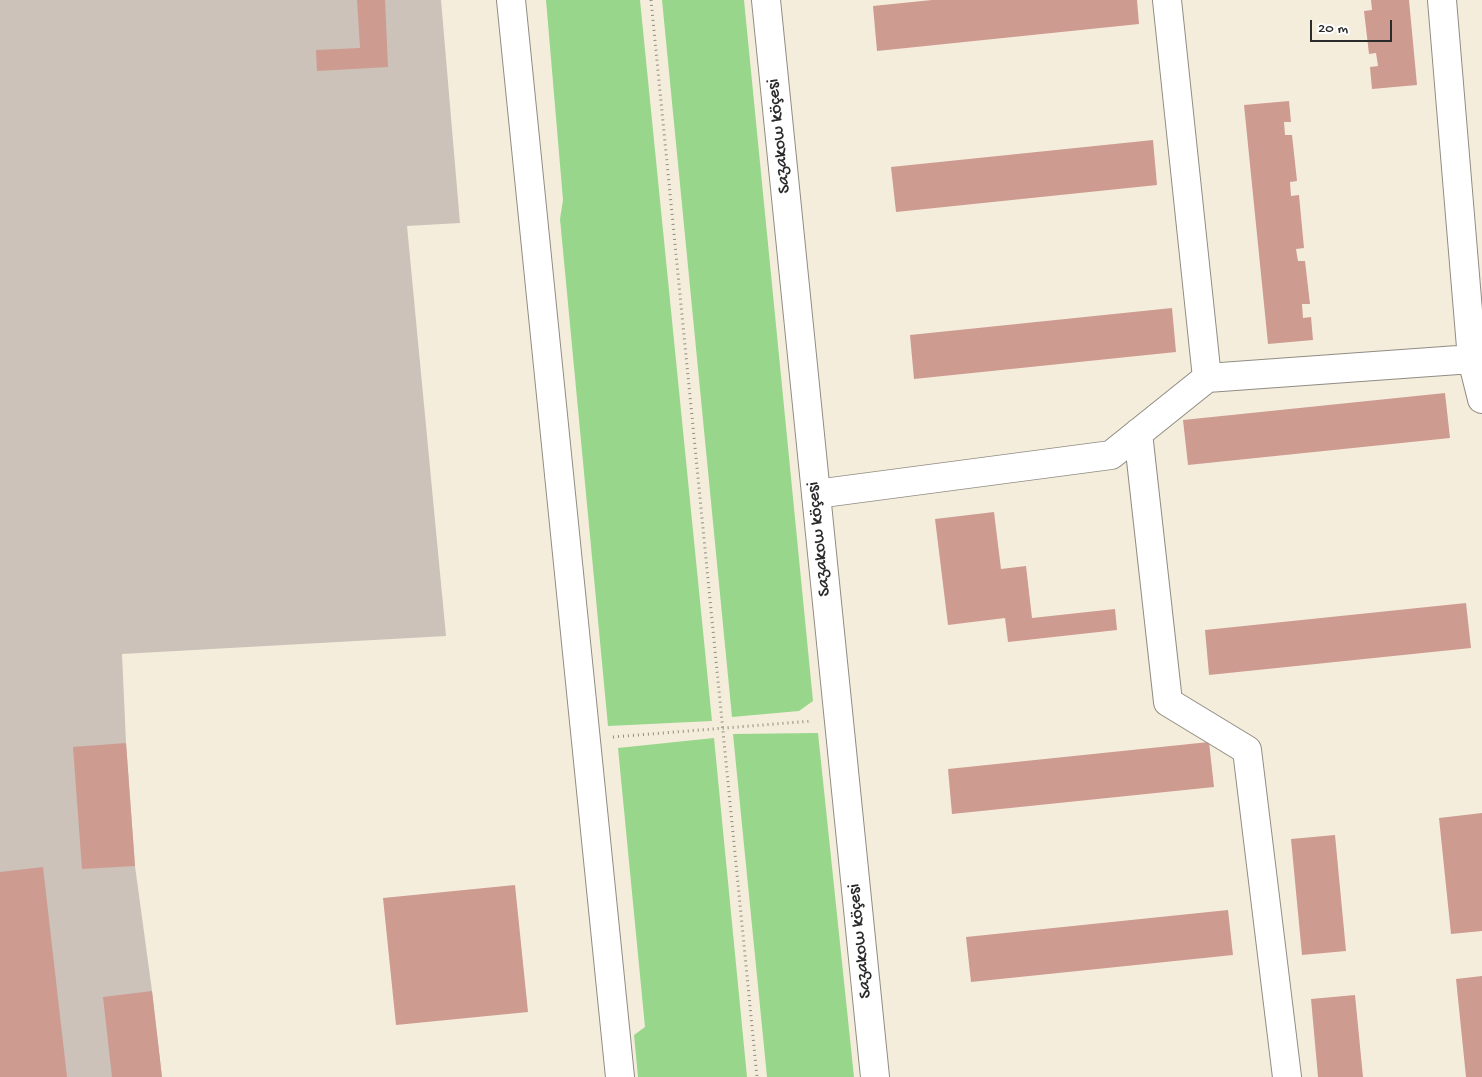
<!DOCTYPE html>
<meta charset="utf-8">
<style>
body{margin:0}
#map{position:relative;width:1482px;height:1077px;overflow:hidden;background:#f5eddb;font-family:"Gochi Hand",sans-serif}
canvas{display:block}
.scale{position:absolute;left:1310px;top:20px;width:82px;height:22px;box-sizing:border-box;border:2px solid #2b2b2b;border-top:0;padding-left:6px;font-size:15px;line-height:18px;white-space:nowrap;color:#2b2b2b;-webkit-text-stroke:4px #fff;paint-order:stroke}
</style>
<div id="map">
<canvas width="1482" height="1077"></canvas>
<div class="scale">20 m</div>
</div>
<script>
const g = document.querySelector('canvas').getContext('2d');
g.lineJoin = 'round';
function paint(path, color) { g.fillStyle = color; g.fill(path, 'evenodd'); }
function trace(path, color, width, dash) { g.strokeStyle = color; g.lineWidth = width; g.lineCap = dash ? 'butt' : 'round'; g.setLineDash(dash || []); g.stroke(path); }
function drawText(font, color, halo, rows, align = 'center') {
  g.font = font + ' "Gochi Hand",sans-serif'; g.lineWidth = 4; g.setLineDash([]); g.textBaseline = 'middle'; g.strokeStyle = halo; g.fillStyle = color; for (const [text, x, y, turn = 0] of rows) {
    g.save(); g.translate(x, y); g.rotate((+turn || 0) * Math.PI / 180); g.textAlign = isNaN(turn) ? turn : align; if (halo) g.strokeText(text, 0, 0); g.fillText(text, 0, 0); g.restore();
  }
}
const industrial = new Path2D(`
 M0 0H441L460 223 407 226 446 636 122 654 126 743 135 866 152 991 162 1077H0Z`);
const green = new Path2D(`
 M546 0H640L712 721 608 726 560 219 563 200Z
 M662 0H744L813 701 799 711 732 717Z
 M818 733 854 1077H767L733 734Z
 M714 738 747 1077H638L634 1035 645 1027 618 748Z`);
const building = new Path2D(`
 M357 0H385L388 67 317 71 316 50 360 48Z
 M932 0H1137L1139 24 877 51 873 6Z
 M1371 0H1409L1417 85 1372 89 1370 67 1378 66 1376 53 1369 54 1364 11 1372 10Z
 M1289 101 1291 122H1284L1285 135H1292L1297 181 1290 182 1291 196 1299 195 1304 248 1296 249 1298 261H1305L1310 304H1302L1303 318 1311 317 1313 340 1268 344 1244 105Z
 M1153 140 1157 185 896 212 891 167Z
 M1172 308 1176 352 914 379 910 335Z
 M1445 393 1450 438 1188 465 1183 420Z
 M994 512 1001 569 1026 566 1032 618 1115 609 1117 630 1008 642 1005 618 948 625 935 519Z
 M1466 603 1471 648 1209 675 1205 630Z
 M1209 742 1214 787 952 814 948 769Z
 M126 743 135 866 82 869 73 747Z
 M1482 813V931L1451 934 1439 818Z
 M1335 835 1346 951 1302 955 1291 839Z
 M43 867 67 1077H0V872Z
 M515 885 528 1012 396 1025 383 898Z
 M1228 910 1233 955 971 982 966 937Z
 M1482 976V1077H1466L1456 979Z
 M152 991 162 1077H112L103 997Z
 M1355 995 1363 1077H1318L1311 999Z`);
const path = new Path2D(`
 M651 0 757 1077
 M613 737 812 721`);
const minor = new Path2D(`
 M1167 0 1207 378
 M1442 0 1472 359 1482 399
 M1138 433 1168 702 1247 750 1287 1077
 M816 494 1111 455 1207 378 1472 359`);
const major = new Path2D(`
 M511 0 620 1077
 M766 0 875 1077`);
const streetNames = [
 ["Sazakow köçesi",780,136,-96],
 ["Sazakow köçesi",820,539,-96],
 ["Sazakow köçesi",861,941,-96]
];
paint(industrial, '#ccc2b9');
paint(green, '#98d68b');
paint(building, '#ce9b91');
trace(minor, '#908c83', 30);
trace(major, '#908c83', 30);
trace(path, '#908c83', 3, [1, 4]);
trace(minor, '#fff', 28);
trace(major, '#fff', 28);
drawText('18px', '#2b2b2b', '#fff', streetNames);
</script>
